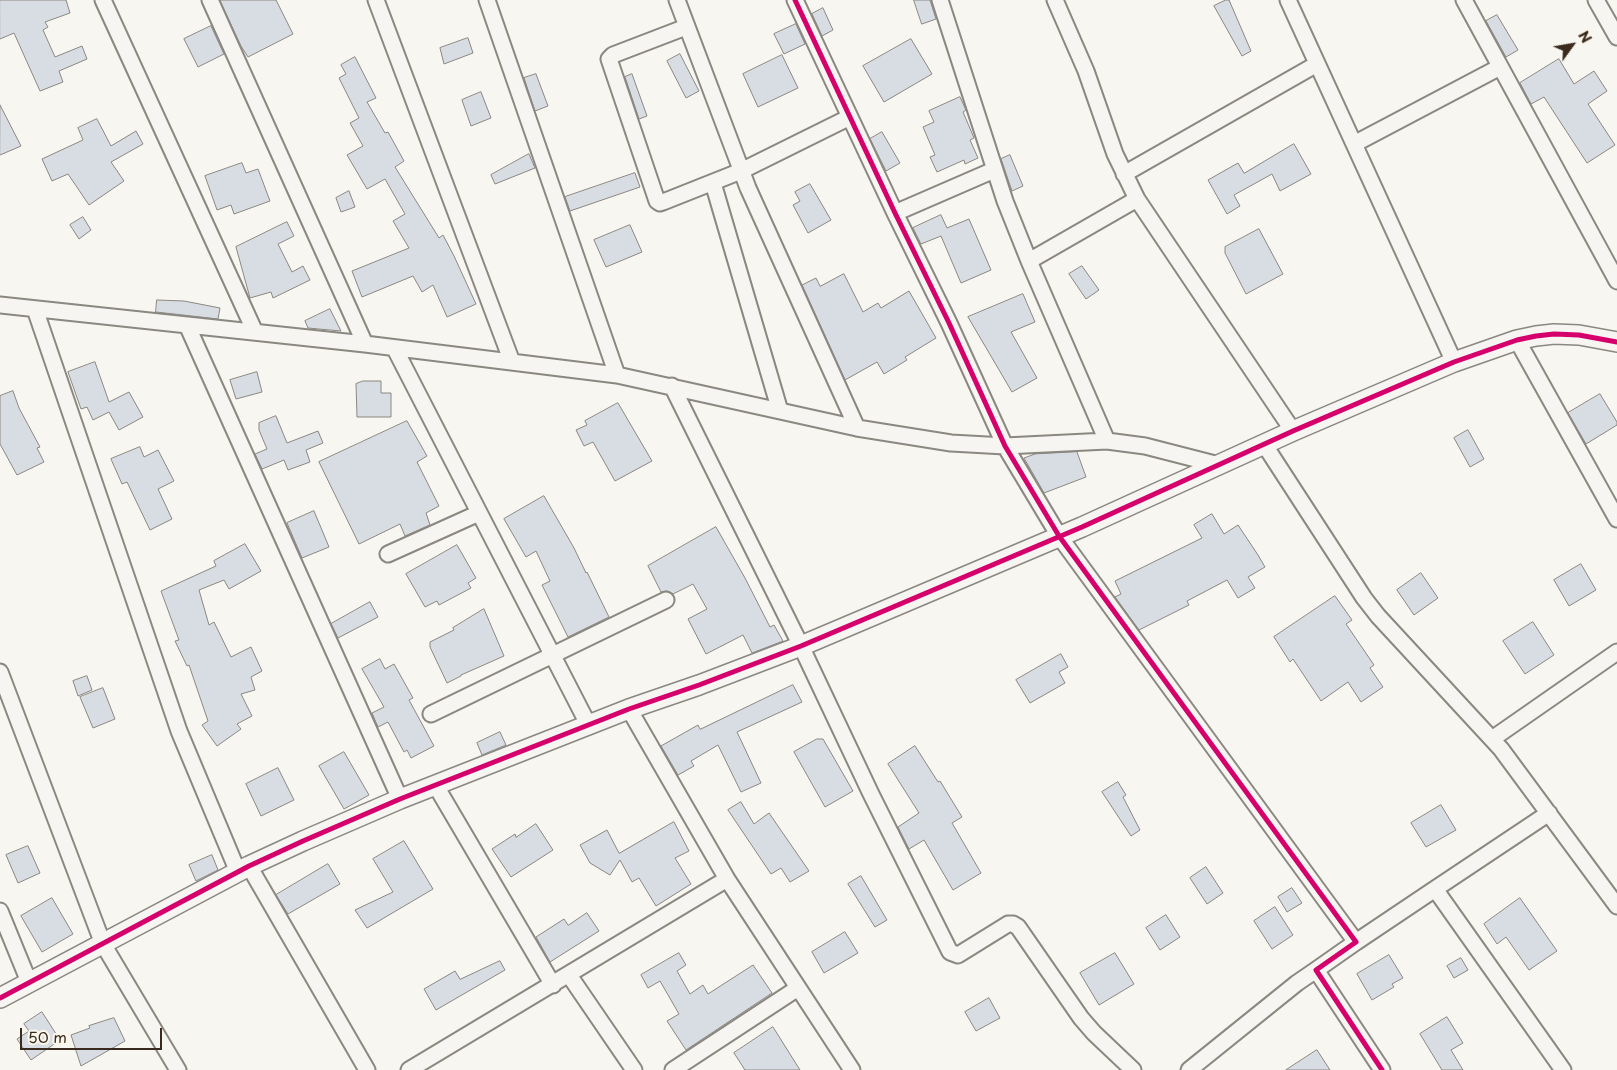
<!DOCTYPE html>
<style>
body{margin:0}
#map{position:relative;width:1617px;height:1070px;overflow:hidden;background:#f8f6f0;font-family:"Playpen Sans",sans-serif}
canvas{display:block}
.north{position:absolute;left:1547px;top:20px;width:50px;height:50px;-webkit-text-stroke:4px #fbf7ec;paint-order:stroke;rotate:58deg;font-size:14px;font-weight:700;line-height:20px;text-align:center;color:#3b2a1e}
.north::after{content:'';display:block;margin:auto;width:18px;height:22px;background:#3b2a1e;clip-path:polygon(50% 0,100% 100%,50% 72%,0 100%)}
.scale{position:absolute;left:20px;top:1028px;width:142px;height:22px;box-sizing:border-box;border:2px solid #3b2a1e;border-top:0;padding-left:6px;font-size:15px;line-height:18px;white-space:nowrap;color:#3b2a1e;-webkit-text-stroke:4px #fbf7ec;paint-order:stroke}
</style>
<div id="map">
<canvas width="1617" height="1070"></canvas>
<div class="north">N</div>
<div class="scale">50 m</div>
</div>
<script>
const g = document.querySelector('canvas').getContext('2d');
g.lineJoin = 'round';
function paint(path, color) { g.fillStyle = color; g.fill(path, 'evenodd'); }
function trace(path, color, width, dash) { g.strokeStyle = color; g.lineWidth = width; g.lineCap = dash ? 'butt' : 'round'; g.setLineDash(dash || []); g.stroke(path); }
const building = new Path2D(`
 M0 0H66L70 13 45 22 48 27 43 30 55 57 82 46 87 59 59 71 63 82 40 91 14 33 0 39Z
 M220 0H276L293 34 248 57 241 46Z
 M914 0H930L936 19 922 24Z
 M1226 0H1229L1251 51 1242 56 1214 6Z
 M823 8 833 30 822 36 812 14Z
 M1497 15 1518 50 1506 57 1486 21Z
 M796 24 805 44 784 54 774 34Z
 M211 26 224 54 198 67 184 39Z
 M468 38 473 53 444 64 440 48Z
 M911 39 932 74 884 102 863 66Z
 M680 54 699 91 686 98 667 61Z
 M782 55 798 88 758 107 743 74Z
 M355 57 376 98 367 102 385 133 388 132 404 161 395 167 439 238 443 235 454 256 476 304 447 317 433 285 422 292 413 276 362 297 352 271 409 248 393 221 405 214 385 179 367 189 347 155 363 146 350 123 359 118 339 78 346 74 341 65Z
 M1559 59 1574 84 1594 71 1607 91 1588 104 1615 145 1587 163 1544 97 1531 104 1520 83Z
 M536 74 548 106 535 111 524 78Z
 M632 74 647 116 639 119 625 77Z
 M481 92 491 118 471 126 462 100Z
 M960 97 966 110 963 112 974 138 970 140 978 158 965 164 964 160 937 172 930 157 935 155 923 127 934 122 929 111Z
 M0 105 21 146 0 155Z
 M97 119 111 146 136 131 143 144 111 162 124 181 89 205 68 174 52 181 42 159 83 140 78 128Z
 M882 132 900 163 886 171 870 139Z
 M1294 144 1311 174 1280 191 1272 174 1234 195 1240 206 1227 214 1208 180 1238 163 1244 173Z
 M529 154 535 168 495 184 491 175Z
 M1010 155 1023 186 1012 191 1001 159Z
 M242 163 246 173 258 169 270 201 234 214 231 205 217 210 205 176Z
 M635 173 640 187 570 211 565 197Z
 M810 184 831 220 808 233 793 205 800 201 795 192Z
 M349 191 355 207 341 212 336 198Z
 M941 215 947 228 969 219 991 270 961 283 941 236 921 244 913 228Z
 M83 217 91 230 79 239 70 225Z
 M287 222 294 236 278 244 292 272 303 266 310 280 273 298 271 292 250 298 236 247Z
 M630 225 642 252 606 267 594 240Z
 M1259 229 1283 274 1246 294 1225 253V247Z
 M1082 266 1099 290 1086 299 1069 274Z
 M844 274 863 312 878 303 881 308 909 291 936 338 905 357 907 360 884 374 877 362 845 380 802 285 816 278 820 286Z
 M1023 294 1035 322 1011 332 1037 378 1012 392 968 317Z
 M157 300 184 301 220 308 218 319 156 312Z
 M330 309 341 331 308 328 305 321Z
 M95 362 109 402 129 392 143 417 119 430 109 412 93 420 87 407 81 409 68 372Z
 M257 372 262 392 236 399 230 380Z
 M363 381H381V393H391V417H357L356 384Z
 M13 391 19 408 40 447 37 448 44 462 17 475 0 444V396Z
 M1600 394 1617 422V425L1586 444 1568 413Z
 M618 403 652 461 615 481 593 442 584 446 576 430 587 425 585 421Z
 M276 416 287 443 318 431 323 443 306 450 310 462 288 470 284 460 262 469 255 454 267 449 259 430V423Z
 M407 421 427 456 417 462 439 506 426 513 430 525 405 536 400 524 359 544 319 462Z
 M1468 430 1484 459 1470 467 1454 438Z
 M140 447 144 457 158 450 174 481 158 489 172 519 150 530 127 482 122 484 111 459Z
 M1077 452 1086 477 1044 493 1024 458 1035 454Z
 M544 496 574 548 586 573 587 572 609 617 568 637 542 585 550 581 536 551 526 557 504 519Z
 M314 511 329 547 302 558 287 523Z
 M1212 514 1224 534 1238 525 1258 555 1265 567 1248 577 1255 588 1238 598 1227 580 1187 601 1189 605 1139 630 1115 597 1121 594 1115 581 1202 538 1194 525Z
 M716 527 745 578 770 627 774 625 783 641 752 653 743 635 706 654 688 619 707 609 693 584 673 594 667 591 661 592 648 566Z
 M245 544 261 571 229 589 224 580 199 590 209 625 214 622 231 657 251 647 262 671 251 677 255 690 241 694 252 716 237 724 241 729 217 746 202 725 208 721 189 665 187 666 175 641 179 640 161 591 216 566 214 561Z
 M457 545 476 578 468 583 471 588 439 605 437 601 425 607 406 574Z
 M1581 564 1596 590 1569 606 1554 580Z
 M1421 573 1438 598 1414 615 1397 590Z
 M1335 596 1352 620 1346 624 1374 665 1370 668 1383 687 1361 702 1348 682 1321 701 1293 659 1290 662 1274 637Z
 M370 602 378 617 338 638 331 624Z
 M484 609 504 656 461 675V676L447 683 430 647V642L454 630 453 628Z
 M1533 622 1554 655 1525 674 1503 641Z
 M1061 654 1068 667 1059 672 1065 683 1030 703 1016 680Z
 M380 659 385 669 394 664 413 698 409 700 434 746 411 758 407 750 404 752 388 722 378 727 372 713 384 707 362 669Z
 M87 676 92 690 78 696 73 681Z
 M793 685 802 702 737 732 761 783 741 792 718 745 691 761 694 766 678 775 661 746 698 725 700 729Z
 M103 688 115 719 93 728 80 697Z
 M500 732 506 745 482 755 477 743Z
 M817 739H823L853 791 825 807 794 752Z
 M915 746 938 782 940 781 962 817 952 823 981 873 953 890 924 840 909 849 898 827 919 813 888 764Z
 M344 752 369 795 344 809 319 766Z
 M278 768 294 800 261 816 246 784Z
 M1118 782 1126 795 1123 797 1140 830 1131 836 1102 792Z
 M741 802 754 824 769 813 809 871 790 882 781 868 771 874 728 810Z
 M1441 805 1456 830 1426 847 1411 823Z
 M674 822 689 851 675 858 691 884 656 906 639 878 632 882 620 860 610 875 590 863 580 845 607 830 619 853Z
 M536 824 553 850 511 877 492 849 515 834 516 837Z
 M404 841 433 889 367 928 355 910 393 892 373 859Z
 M28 846 40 873 18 883 6 855Z
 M212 855 218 870 196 881 189 865Z
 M328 864 340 884 288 914 276 895Z
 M1206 867 1223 893 1207 904 1190 878Z
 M861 876 887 920 875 927 848 884Z
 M1292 888 1302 903 1287 912 1278 897Z
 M52 898 73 934 42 952 21 916Z
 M1520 898 1557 951 1529 970 1506 937 1497 944 1484 924Z
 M1275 907 1293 935 1272 949 1254 921Z
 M587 913 599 931 550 962 536 937 564 919 568 925Z
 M1166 915 1180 937 1160 950 1146 928Z
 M845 932 858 953 824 973 812 952Z
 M679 953 686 965 677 971 690 994 703 985 708 994 753 965 772 993 686 1050 667 1021 679 1014 660 981 648 988 641 975Z
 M1115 953 1134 984 1099 1005 1080 973Z
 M1389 955 1403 978 1392 984 1394 987 1372 1000 1357 974Z
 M1461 958 1468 970 1454 978 1447 966Z
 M500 961 505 970 436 1010 424 989 455 971 460 979Z
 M989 998 1000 1018 976 1031 965 1012Z
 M42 1012 60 1040 31 1060 17 1039 29 1031 24 1024Z
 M1447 1017 1463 1043 1451 1050 1463 1070H1442L1420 1034Z
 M114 1018 125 1041 81 1066 71 1035 90 1028 89 1026Z
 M773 1027 800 1070H745L734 1053Z
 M1317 1050 1330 1070H1286Z`);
const minor = new Path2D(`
 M103 0 255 332
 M210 0 365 344
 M376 0 512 362
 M487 0 617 375
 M677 0 748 188 857 428
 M795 0 895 213 949 323 1005 446 1059 536 1356 942 1316 970 1382 1070
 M940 0 1005 201 1029 261 1107 441
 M1055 0 1086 71 1115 154 1137 199 1293 431
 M1288 0 1454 362
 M1464 0 1617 281
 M1596 0 1617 37
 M686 27 613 55 609 59 657 201 660 203 663 202 741 171 850 117
 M1354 144 1500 67
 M1124 174 1317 64
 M713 183 780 411
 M895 213 994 170
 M1029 261 1137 199
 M0 305 365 344 617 375 857 428 951 443 1005 446 1107 441 1145 446 1219 465
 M35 309 179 731 238 872
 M187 325 400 799
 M1517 340 1617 519
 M395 349 589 726
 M672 386 801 646 871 794 950 952 958 955 1008 924H1013L1018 927 1081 1018 1094 1033 1133 1070
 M1264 444 1364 598 1378 616 1501 749 1617 906
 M388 554 479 513
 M0 672 103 944 178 1070
 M629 709 727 879 852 1070
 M431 714 666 600
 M1492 739 1617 652
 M436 786 553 985
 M249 866 367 1070
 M1435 889 1549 813
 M0 911 29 982
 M1356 942 1435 889 1563 1070
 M569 975 634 1070
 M409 1070 727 879
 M673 1070 798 988
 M1189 1070 1297 983 1316 970`);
const tertiary = new Path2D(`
 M0 998 249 866 303 841 400 799 629 709 699 685 801 646 1082 527 1293 431 1454 362 1517 340 1536 336 1554 334 1579 335 1617 342`);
const cycleway = new Path2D(`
 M795 0 895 213 949 323 1005 446 1059 536 1356 942 1316 970 1382 1070
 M0 998 249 866 303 841 400 799 629 709 699 685 801 646 1082 527 1293 431 1454 362 1517 340 1536 336 1554 334 1579 335 1617 342`);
paint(building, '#d8dde3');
trace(building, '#8b8781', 1);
trace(minor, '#8b8781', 19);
trace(tertiary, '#8b8781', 22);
trace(minor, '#f6f5f1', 15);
trace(tertiary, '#f6f5f1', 19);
trace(cycleway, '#d6006c', 5);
</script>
